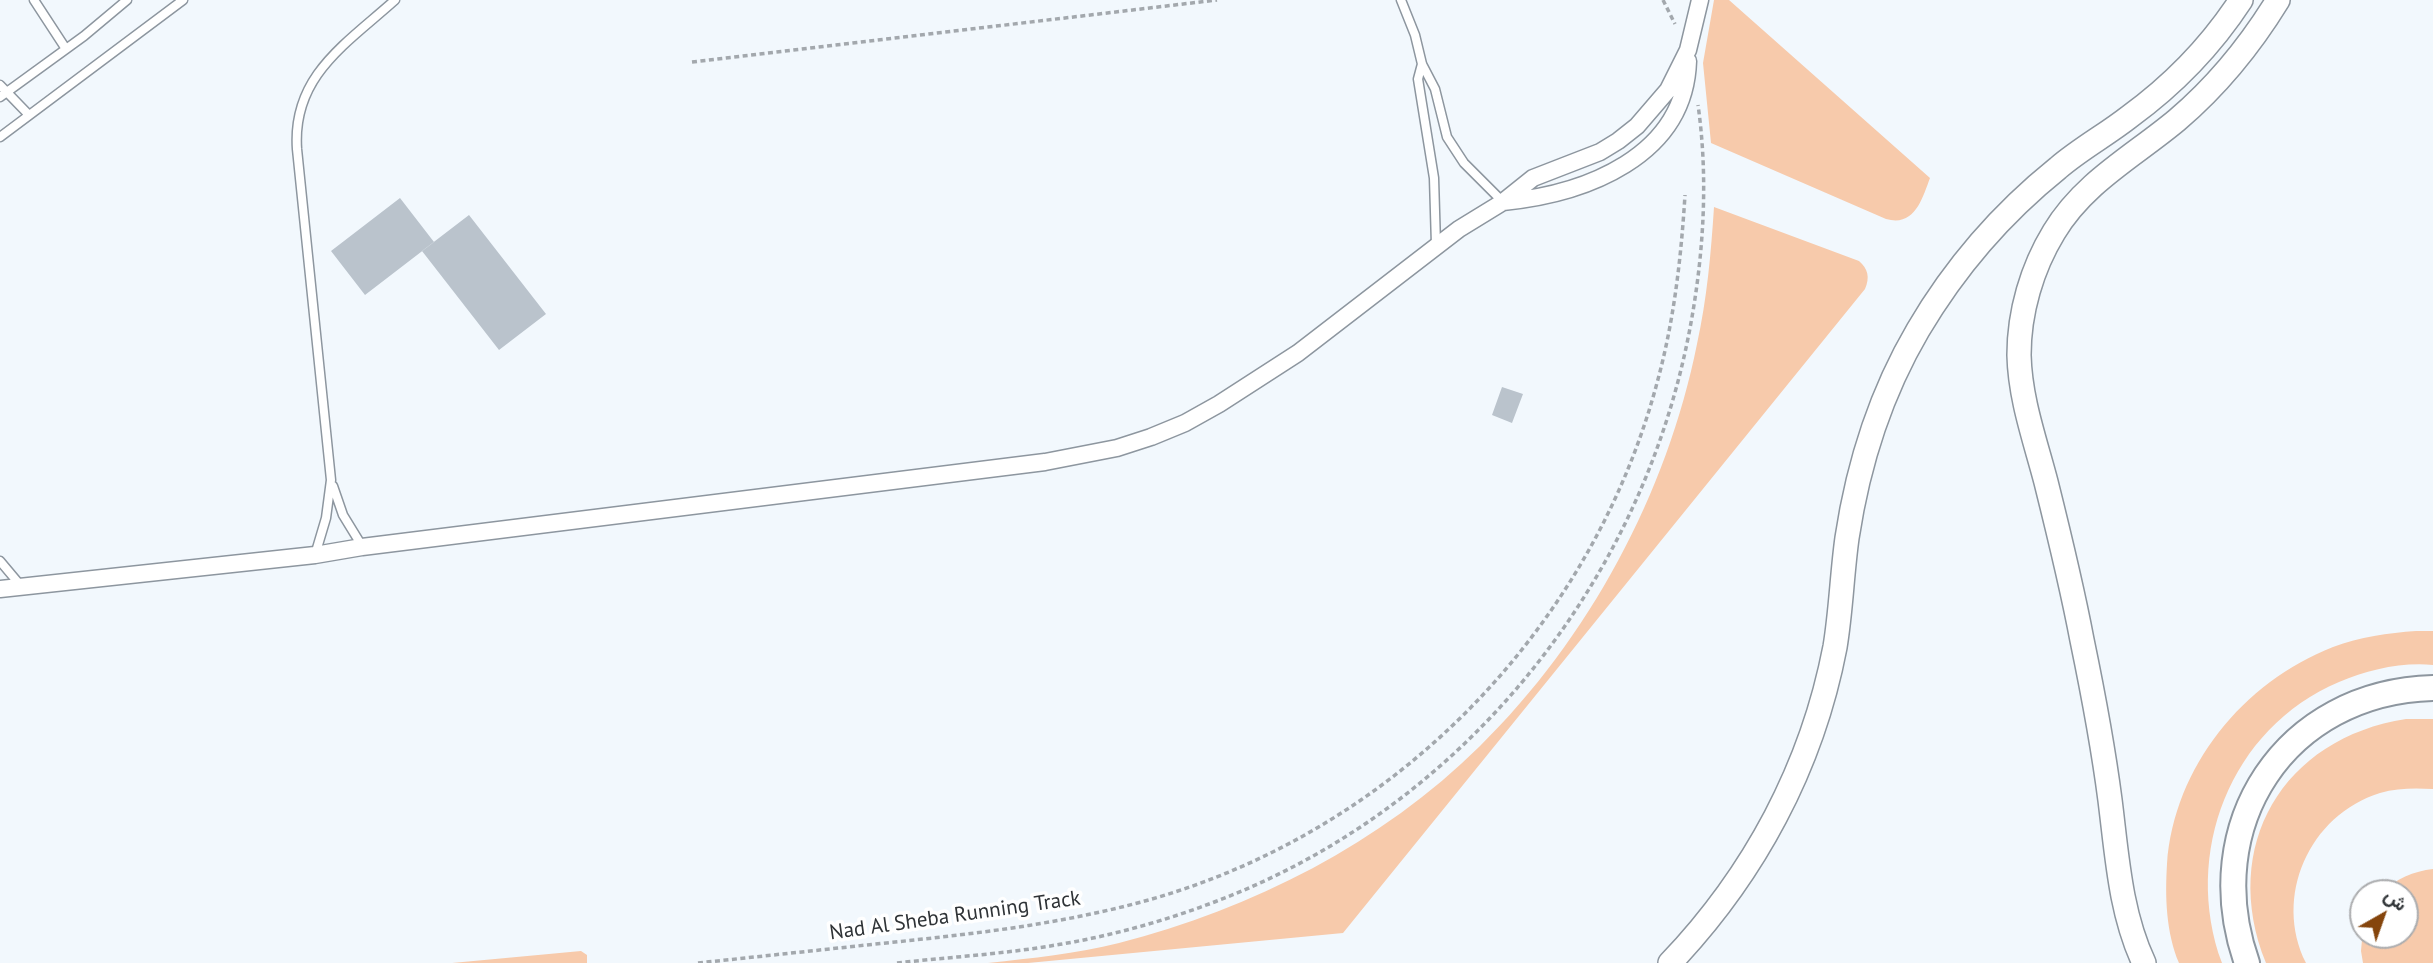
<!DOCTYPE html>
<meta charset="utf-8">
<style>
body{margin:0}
#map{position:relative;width:2433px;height:963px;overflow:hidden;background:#f2f8fd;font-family:"PT Sans",Vazirmatn,sans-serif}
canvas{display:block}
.north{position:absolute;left:2349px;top:879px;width:70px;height:70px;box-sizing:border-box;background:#fff;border:2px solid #acadaf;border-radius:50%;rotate:40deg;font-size:19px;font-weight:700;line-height:28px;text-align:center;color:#2f3336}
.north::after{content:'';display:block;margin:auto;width:24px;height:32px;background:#85450c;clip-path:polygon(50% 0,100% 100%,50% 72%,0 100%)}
</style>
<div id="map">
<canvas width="2433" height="963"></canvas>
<div class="north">ش</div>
</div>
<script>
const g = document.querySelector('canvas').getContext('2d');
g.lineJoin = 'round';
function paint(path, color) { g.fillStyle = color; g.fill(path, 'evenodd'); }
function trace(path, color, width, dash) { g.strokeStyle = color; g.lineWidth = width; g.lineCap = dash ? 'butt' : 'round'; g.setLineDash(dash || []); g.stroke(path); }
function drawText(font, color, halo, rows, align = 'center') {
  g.font = font + ' "PT Sans",sans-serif'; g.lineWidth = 7; g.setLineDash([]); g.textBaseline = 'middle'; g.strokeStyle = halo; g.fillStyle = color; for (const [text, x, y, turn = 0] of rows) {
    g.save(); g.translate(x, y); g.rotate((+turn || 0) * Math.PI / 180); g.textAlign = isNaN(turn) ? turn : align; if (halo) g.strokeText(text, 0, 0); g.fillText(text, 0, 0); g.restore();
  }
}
const green = new Path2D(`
 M1714 0H1729L1930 178C1922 199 1915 227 1886 219L1711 143 1703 63Z
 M1714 207 1859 261C1868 269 1870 277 1865 289L1343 933 1028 963H988C1032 958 1076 954 1119 943 1252 909 1382 843 1480 746 1589 639 1667 493 1697 344 1707 299 1711 253 1714 207Z
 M2416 631H2433V665C2401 662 2368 670 2339 682 2230 728 2182 854 2222 963H2179C2166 932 2165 897 2167 864 2174 767 2243 682 2333 647 2360 637 2388 633 2416 631Z
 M2406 719H2433V789C2415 788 2397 788 2380 793 2309 815 2273 897 2306 963H2266C2219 846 2283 738 2406 719Z
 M2433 869V963H2363L2361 951 2363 928V935H2405V893H2382C2395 879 2414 871 2433 869Z
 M581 951 587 955V963H452Z`);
const building = new Path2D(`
 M400 198 434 242 365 295 331 251Z
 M469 215 546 314 499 350 422 251Z
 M1502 387 1523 394 1512 423 1492 415Z`);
const path = new Path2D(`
 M1663 0 1675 24
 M692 62 1217 0
 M698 963C764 956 829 949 895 942 982 933 1067 923 1152 899 1396 829 1591 629 1657 383 1674 321 1681 259 1685 195
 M897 963C950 957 1004 954 1056 945 1111 936 1165 921 1217 901 1466 806 1647 578 1692 317 1704 248 1708 175 1698 105`);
const lane = new Path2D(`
 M34 0 66 49
 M1401 0 1415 35 1422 64 1435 89 1447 137 1464 163 1503 202
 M1422 64 1418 79 1434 178 1436 245
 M0 85 29 115
 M0 97 84 36 127 0
 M0 137 183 0
 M333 486 343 515 362 546
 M315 555 326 518 331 480 297 149C292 76 346 44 395 0
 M0 561 21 586`);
const street = new Path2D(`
 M1503 202C1585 194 1685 157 1688 61
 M0 589 315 555 362 547 1045 462 1117 448 1151 437 1185 423 1219 404 1298 353 1459 229 1503 202 1533 178 1600 152 1618 141 1637 126 1668 90 1688 50 1700 0`);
const secondary = new Path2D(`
 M1670 963C1754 875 1812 767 1835 647 1841 611 1842 574 1847 538 1858 465 1881 393 1918 330 1955 267 2002 213 2058 168 2080 149 2106 135 2129 117 2173 85 2211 46 2241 0
 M2144 963C2120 912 2117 855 2110 800 2103 746 2093 693 2082 640 2072 587 2059 534 2046 482 2035 440 2020 399 2019 355 2019 312 2032 268 2054 232 2084 182 2134 156 2177 120 2217 86 2251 44 2278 0`);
const primary = new Path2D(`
 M2247 963C2198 825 2285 692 2433 688`);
const streetNames = [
 ["Nad Al Sheba Running Track",955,916,-8]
];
paint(green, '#f7caab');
paint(building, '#bac3cc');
trace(lane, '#8d969f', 11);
trace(street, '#8d969f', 19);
trace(secondary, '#8d969f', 26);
trace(primary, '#8d969f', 28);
trace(path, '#a3a8ad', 3.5, [5, 3.5]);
trace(lane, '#fff', 8);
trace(street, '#fff', 16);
trace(secondary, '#fff', 23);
trace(primary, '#fff', 24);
drawText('21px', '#2f3336', '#fff', streetNames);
</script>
